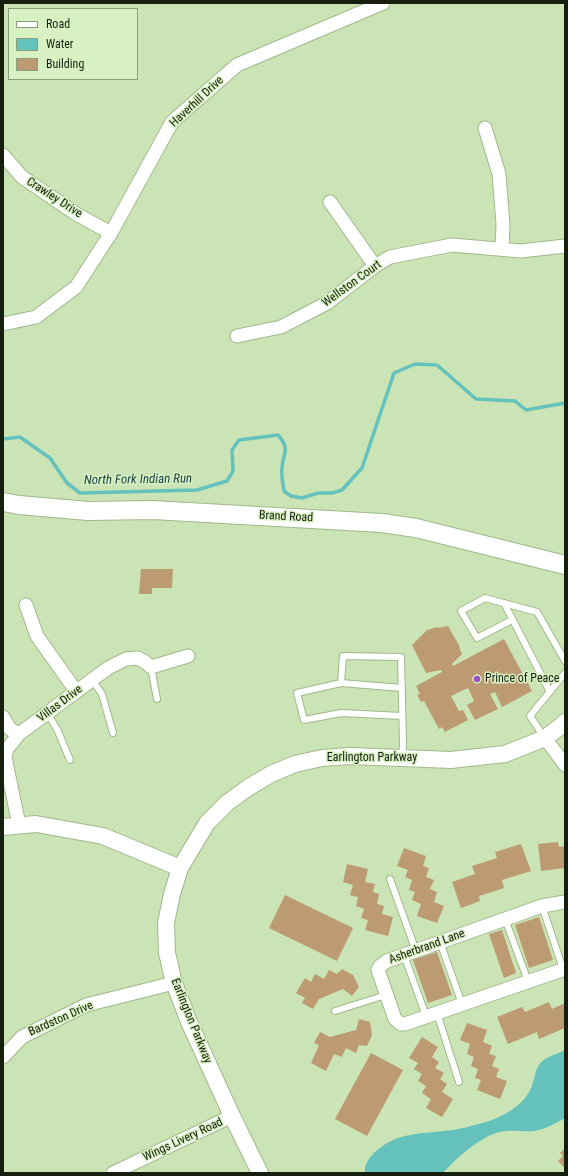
<!DOCTYPE html>
<style>
body{margin:0}
#map{position:relative;width:568px;height:1176px;overflow:hidden;background:#cbe4b5;font-family:"Roboto Condensed",sans-serif}
canvas{display:block}
.frame{position:absolute;inset:0;border:4px solid #161f0e;pointer-events:none}
.legend{position:absolute;left:8px;top:8px;width:130px;height:72px;box-sizing:border-box;background:#d8f1c2;border:1px solid #8a9d7a;margin:0;padding:5px 7px;list-style:none;font-size:12px;color:#161f0e}
.legend li{display:flex;align-items:center;gap:8px;height:20px}
.legend b{width:20px;border:1px solid #8a9d7a}
</style>
<div id="map">
<canvas width="568" height="1176"></canvas>
<div class="frame"></div>
<ul class="legend">
<li><b style="height:5px;background:#fff"></b>Road</li>
<li><b style="height:11px;background:#64c1bc"></b>Water</li>
<li><b style="height:11px;background:#bc9a72"></b>Building</li>
</ul>
</div>
<script>
const g = document.querySelector('canvas').getContext('2d');
g.lineJoin = 'round';
function paint(path, color) { g.fillStyle = color; g.fill(path, 'evenodd'); }
function trace(path, color, width, dash) { g.strokeStyle = color; g.lineWidth = width; g.lineCap = dash ? 'butt' : 'round'; g.setLineDash(dash || []); g.stroke(path); }
function drawText(font, color, halo, rows, align = 'center') {
  g.font = font + ' "Roboto Condensed",sans-serif'; g.lineWidth = 3; g.setLineDash([]); g.textBaseline = 'middle'; g.strokeStyle = halo; g.fillStyle = color; for (const [text, x, y, turn = 0] of rows) {
    g.save(); g.translate(x, y); g.rotate((+turn || 0) * Math.PI / 180); g.textAlign = isNaN(turn) ? turn : align; if (halo) g.strokeText(text, 0, 0); g.fillText(text, 0, 0); g.restore();
  }
}
const water = new Path2D(`
 M565 1050V1118C556 1123 544 1130 534 1131 523 1132 511 1129 500 1132 479 1137 457 1158 443 1173H365C364 1164 369 1158 375 1152 396 1133 417 1134 444 1131 457 1130 472 1126 486 1122 503 1117 524 1105 531 1088 534 1082 535 1070 539 1065 544 1057 557 1054 565 1050Z`);
const stream = new Path2D(`
 M3 439 20 437 50 458 67 483 80 493 197 490 227 481 233 471 232 450 239 440 278 435C291 450 283 452 282 468 281 475 283 484 284 491L291 496 302 498 318 493H332L342 490 362 468 394 373 415 364 437 365 476 399 515 401 526 410 565 403`);
const building = new Path2D(`
 M141 569H173L172 588H152V594H139Z
 M448 626 460 647H459L462 654 452 664 453 666 504 639 532 691 502 707 495 692 490 694 498 709 475 720 467 705 474 701 468 688 451 696 459 711 463 710 468 720 445 732 442 727 439 729 424 701 421 702 417 695 420 694 416 686 442 672 441 670 426 673 412 645 427 630 437 627 438 628Z
 M558 842 559 847 565 846V868L541 871 538 844Z
 M521 844 531 871 502 880 504 888 479 896 480 901 461 908 452 882 475 874 472 866 497 858 495 852Z
 M404 848 426 856 423 866 429 868 426 877 434 880 430 889 437 892 434 902 444 906 437 923 417 916 421 904 412 900 415 892 409 890 412 880 405 877 408 870 397 866Z
 M347 864 368 869 365 882 375 884 373 892 379 894 377 904 384 906 382 914 393 917 388 936 365 930 368 920 361 918 364 909 356 906 358 897 350 895 353 885 343 882Z
 M285 895 353 928 337 961 269 928Z
 M539 917 553 960 529 968 515 925Z
 M502 930 516 973 504 978 489 934Z
 M437 952 452 995 428 1003 413 960Z
 M342 969 353 975 359 987 352 996 343 989 319 999 313 1009 302 1003 305 998 296 993 305 978 311 982 315 974 324 979 329 970 337 974Z
 M549 1002 552 1009 565 1003V1028L539 1039 537 1032 508 1044 497 1017 522 1007 525 1012Z
 M359 1019 370 1022 372 1035 367 1046 359 1045 356 1053 346 1048 342 1057 334 1054 326 1071 311 1063 319 1045 314 1043 320 1032 330 1037 356 1030Z
 M467 1023 487 1030 483 1042 492 1046 489 1054 496 1056 492 1066 499 1069 496 1077 507 1081 500 1099 477 1090 481 1080 475 1078 478 1069 471 1066 474 1057 467 1054 470 1044 460 1040Z
 M422 1037 438 1047 432 1057 439 1062 435 1068 444 1073 440 1079 447 1084 442 1092 453 1099 442 1117 426 1108 431 1099 422 1093 426 1086 418 1081 422 1074 414 1069 418 1063 409 1058Z
 M371 1053 403 1070 367 1136 335 1119Z
 M565 1148V1168L558 1161 563 1156 560 1153Z`);
const service = new Path2D(`
 M504 603 550 692
 M512 620 477 638 461 611 485 598 537 612 565 661
 M151 667 157 699
 M92 680 102 694 113 733
 M341 683 402 688
 M47 713 57 729 70 760
 M544 737 530 716 565 673
 M402 758 403 744 401 657 343 656 341 683 297 693 304 720 341 713 402 716
 M390 879 416 951
 M542 906 563 969
 M505 919 528 981
 M440 942 462 1004
 M404 955 426 1016
 M335 1011 386 995
 M437 1013 459 1082`);
const minor = new Path2D(`
 M485 128 499 174 503 224 502 249
 M3 155 22 177 78 215 111 233
 M330 202 375 266
 M3 324 36 317 76 287 111 233 172 122 237 65 383 3
 M237 336 281 327 327 303 375 266 390 257 452 245 521 251 565 246
 M26 605 37 636 76 691
 M3 717 10 729 19 734
 M545 738 565 765
 M19 825 5 757 7 749 19 734 108 668 126 659 138 658 145 662 151 667 188 656
 M565 902 542 906 387 961 380 966 378 970 395 1019 401 1024H405L565 969
 M3 1057 22 1037 86 1005 174 983
 M113 1173 232 1116`);
const tertiary = new Path2D(`
 M3 827 36 824 103 836 180 868
 M260 1173 232 1116 189 1022 174 983 167 953 166 923 172 894 180 868 207 823 227 803 249 787 271 774 295 764 322 758 350 756 451 760 505 754 545 738 561 726 565 722`);
const secondary = new Path2D(`
 M3 502 19 505 88 511 153 510 382 523 416 528 565 565`);
const markers = [
 [477,679,4,"#9a52c5"]
];
const streetNames = [
 ["Haverhill Drive",197,102,-43],
 ["Crawley Drive",54,198,33],
 ["Wellston Court",352,284,-36],
 ["Brand Road",286,517,3],
 ["Villas Drive",60,704,-37],
 ["Earlington Parkway",372,758],
 ["Asherbrand Lane",427,947,-20],
 ["Bardston Drive",61,1019,-24],
 ["Earlington Parkway",191,1021,68],
 ["Wings Livery Road",183,1140,-25]
];
const poiNames = [
 ["Prince of Peace",485,679]
];
const waterNames = [
 ["North Fork Indian Run",138,480,-1]
];
paint(water, '#64c1bc');
trace(stream, '#64c1bc', 3.5);
paint(building, '#bc9a72');
trace(service, '#a0b88b', 8);
trace(minor, '#a0b88b', 15);
trace(tertiary, '#a0b88b', 18);
trace(secondary, '#a0b88b', 20);
trace(service, '#fff', 6);
trace(minor, '#fff', 13);
trace(tertiary, '#fff', 16);
trace(secondary, '#fff', 18);
for (const [x, y, r, color] of markers) { const dot = new Path2D(); dot.arc(x, y, r, 0, 2 * Math.PI); g.fillStyle = color; g.fill(dot); trace(dot, '#d8f1c2', 1.5); }
drawText('12px', '#161f0e', '#d8f1c2', streetNames);
drawText('12px', '#161f0e', '#d8f1c2', poiNames, 'left');
drawText('italic 13px', '#1b4644', '#d8f1c2', waterNames);
</script>
